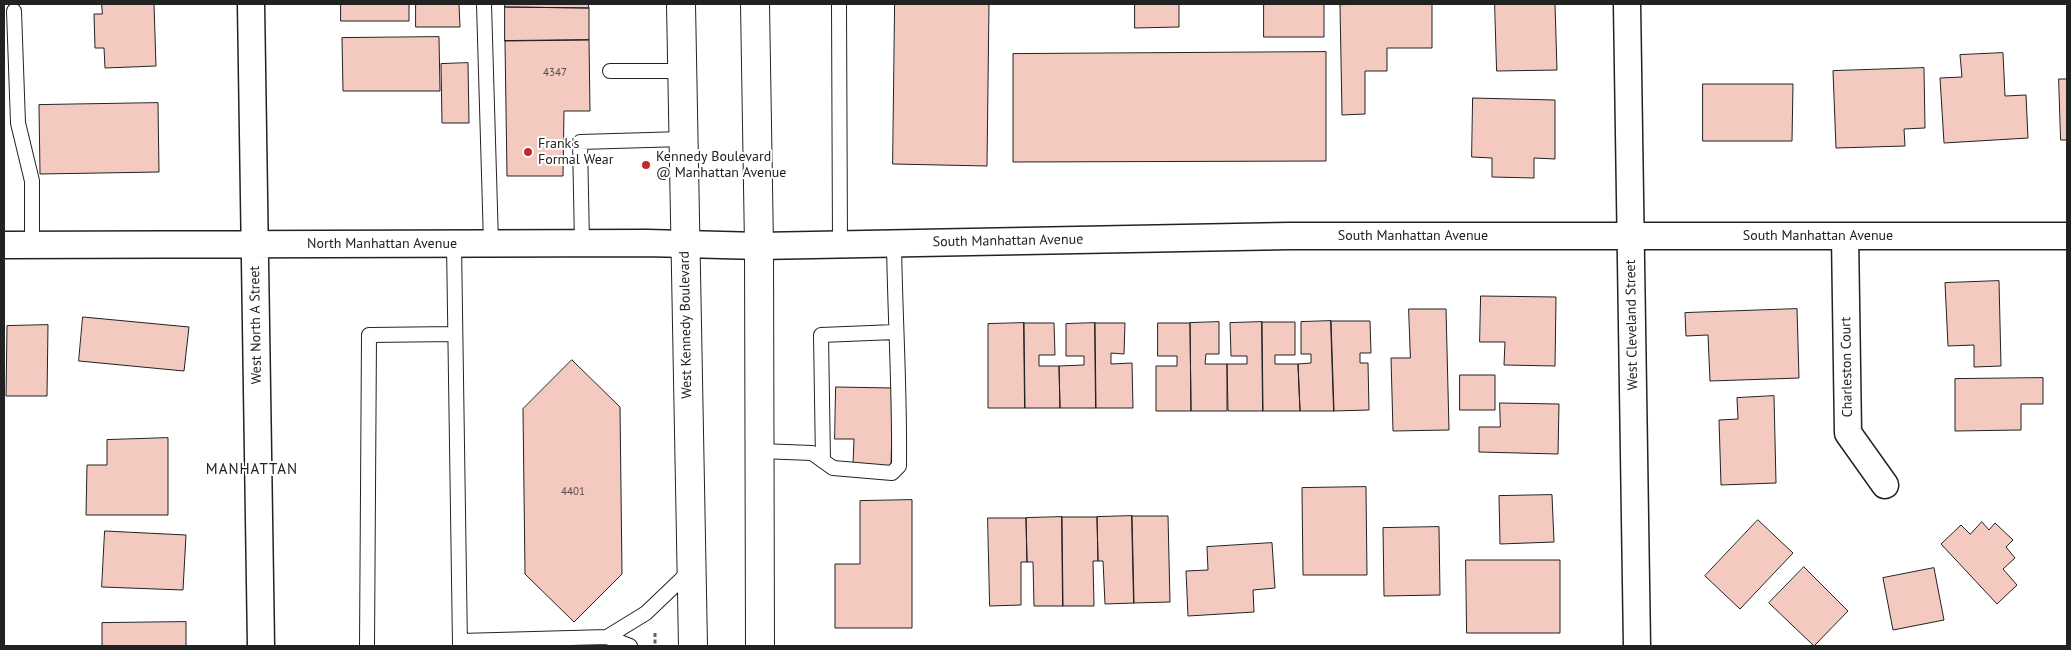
<!DOCTYPE html>
<style>
body{margin:0}
#map{position:relative;width:2071px;height:650px;overflow:hidden;background:#fff;font-family:"PT Sans",sans-serif}
canvas{display:block}
.frame{position:absolute;inset:0;border:5px solid #222;pointer-events:none}
</style>
<div id="map">
<canvas width="2071" height="650"></canvas>
<div class="frame"></div>
</div>
<script>
const g = document.querySelector('canvas').getContext('2d');
g.lineJoin = 'round';
function paint(path, color) { g.fillStyle = color; g.fill(path, 'evenodd'); }
function trace(path, color, width, dash) { g.strokeStyle = color; g.lineWidth = width; g.lineCap = dash ? 'butt' : 'round'; g.setLineDash(dash || []); g.stroke(path); }
function drawText(font, color, halo, rows, align = 'center') {
  g.font = font + ' "PT Sans",sans-serif'; g.lineWidth = 4; g.setLineDash([]); g.textBaseline = 'middle'; g.strokeStyle = halo; g.fillStyle = color; for (const [text, x, y, turn = 0] of rows) {
    g.save(); g.translate(x, y); g.rotate((+turn || 0) * Math.PI / 180); g.textAlign = isNaN(turn) ? turn : align; if (halo) g.strokeText(text, 0, 0); g.fillText(text, 0, 0); g.restore();
  }
}
const building = new Path2D(`
 M102 4H154L156 66 105 68 104 48H95L94 14H102Z
 M341 4H409V21H341Z
 M416 4H459L460 27H416Z
 M505 4H588L589 8 505 7Z
 M895 4H989L987 166 893 164Z
 M1135 4H1179V27L1135 28Z
 M1264 4H1324V37H1264Z
 M1432 4V48H1387V71H1365V114L1342 115 1340 5Z
 M1495 4H1555L1557 70 1497 71Z
 M505 7 589 8V40L505 41Z
 M439 37 440 91H343L342 38Z
 M589 40 590 111H564L563 176H507L505 41Z
 M1326 52V161L1013 162V54Z
 M2003 53 2005 96 2026 95 2028 138 1944 143 1940 78 1962 77 1960 55Z
 M468 63 469 123H442L441 64Z
 M1924 68 1925 128 1904 129 1905 146 1836 148 1833 71Z
 M2059 79H2067V140H2061Z
 M1703 84H1793L1792 141H1703Z
 M1473 98 1555 100V159L1534 158V178L1492 177V158L1472 157Z
 M158 103 159 172 40 174 39 105Z
 M1999 281 2001 366 1974 367V345L1948 346 1945 283Z
 M1481 296 1556 297 1555 366 1504 365 1505 342H1480Z
 M1409 309H1446L1449 430 1393 431 1391 358H1410Z
 M1797 309 1799 378 1710 381 1708 335 1686 336 1685 313Z
 M83 317 189 327 184 371 79 361Z
 M1331 321 1334 411H1300L1298 364 1311 363V354H1301V322Z
 M1331 321H1370L1371 353H1360V363H1368L1369 410 1334 411Z
 M1219 322V354H1206L1205 364H1227V411H1191L1190 323Z
 M1262 322 1263 411H1228L1227 364H1247V356H1231L1230 323Z
 M1262 322H1295V355H1275V364H1298L1300 411H1263Z
 M1024 323 1025 408H988V324Z
 M1024 323H1054L1055 355H1039V366H1059L1060 408H1025Z
 M1095 323 1096 408H1060L1059 366 1084 365V356H1066V324Z
 M1095 323H1125L1124 354 1111 353V364L1132 363 1133 408H1096Z
 M1158 323H1190L1191 411H1156V366H1177V356H1158Z
 M48 325 47 396H6L7 326Z
 M572 360 620 407 622 574 574 622 525 574 523 409Z
 M1460 375H1495V410H1460Z
 M2043 378V404H2021V430L1955 431V379Z
 M836 387 893 388 891 466 853 465 854 439H835Z
 M1774 396 1776 483 1721 485 1719 420 1738 419 1737 398Z
 M1500 403 1559 404 1558 454 1479 452V427H1500Z
 M168 438V515H86L87 465H107V440Z
 M1366 487 1367 575H1303L1302 488Z
 M1552 495 1554 542 1500 544 1499 496Z
 M912 500V628H835V564H860V501Z
 M1132 516 1134 603 1105 604 1103 561H1098L1097 517Z
 M1132 516H1168L1170 602 1134 603Z
 M1062 517 1063 606H1034L1033 562H1027L1026 518Z
 M1062 517H1097L1098 561H1093L1094 606H1063Z
 M988 518H1026L1027 562H1021V605L990 606Z
 M1758 520 1793 553 1740 609 1705 576Z
 M1982 522 1989 530 1995 523 2013 540 2006 547 2015 558 2003 569 2017 585 1997 604 1941 544 1961 525 1970 534Z
 M1439 527 1440 595 1384 596 1383 528Z
 M105 531 186 535 183 590 102 587Z
 M1272 543 1275 588 1253 590 1254 612 1188 616 1186 571 1208 570 1207 547Z
 M1466 560H1560V633H1467Z
 M1804 567 1848 611 1814 646 1769 603Z
 M1934 568 1944 620 1893 630 1883 578Z
 M186 622V646H102V623Z`);
const path = new Path2D(`
 M655 633V646`);
const service = new Path2D(`
 M484 4 491 243
 M839 4 840 245
 M14 11 18 123 32 181V244
 M610 71H682
 M582 243 580 142 683 139
 M454 244 460 646
 M760 451 812 453 833 468 892 473 899 466C900 391 895 317 894 243
 M823 461 821 335 895 332
 M607 637 646 613 691 570
 M460 641 607 637 630 646
 M367 646 369 335 455 334`);
const minor = new Path2D(`
 M251 4 261 646
 M1627 4 1637 646
 M1845 236 1848 433 1885 485
 M4 245 647 243 759 246 1289 236H2067`);
const primary = new Path2D(`
 M681 4 693 646
 M755 4 759 246 760 646`);
const markers = [
 [528,152,5,"#c62828"],
 [646,165,5,"#c62828"]
];
const numberNames = [
 ["4347",555,73],
 ["4401",573,492]
];
const poiNames = [
 ["Frank's",538,144],
 ["Formal Wear",538,160],
 ["Kennedy Boulevard",656,157],
 ["@ Manhattan Avenue",656,173]
];
const streetNames = [
 ["South Manhattan Avenue",1413,236],
 ["South Manhattan Avenue",1818,236],
 ["South Manhattan Avenue",1008,241,-1],
 ["North Manhattan Avenue",382,244],
 ["West North A Street",256,325,-91],
 ["West Kennedy Boulevard",686,325,-91],
 ["West Cleveland Street",1632,325,-91],
 ["Charleston Court",1847,367,-91]
];
const neighbourhoodNames = [
 ["MANHATTAN",252,470]
];
paint(building, '#f3c9c0');
trace(building, '#222', 1);
trace(service, '#222', 16);
trace(minor, '#222', 29);
trace(primary, '#222', 30);
trace(path, '#646464', 3, [4, 2.5]);
trace(service, '#fff', 14);
trace(minor, '#fff', 26);
trace(primary, '#fff', 28);
for (const [x, y, r, color] of markers) { const dot = new Path2D(); dot.arc(x, y, r, 0, 2 * Math.PI); g.fillStyle = color; g.fill(dot); trace(dot, '#fff', 2); }
drawText('11px', '#564c4a', null, numberNames);
drawText('14px', '#222', '#fff', poiNames, 'left');
drawText('14px', '#222', '#fff', streetNames);
g.letterSpacing = '1px';
drawText('15px', '#222', '#fff', neighbourhoodNames);
g.letterSpacing = '0px';
</script>
